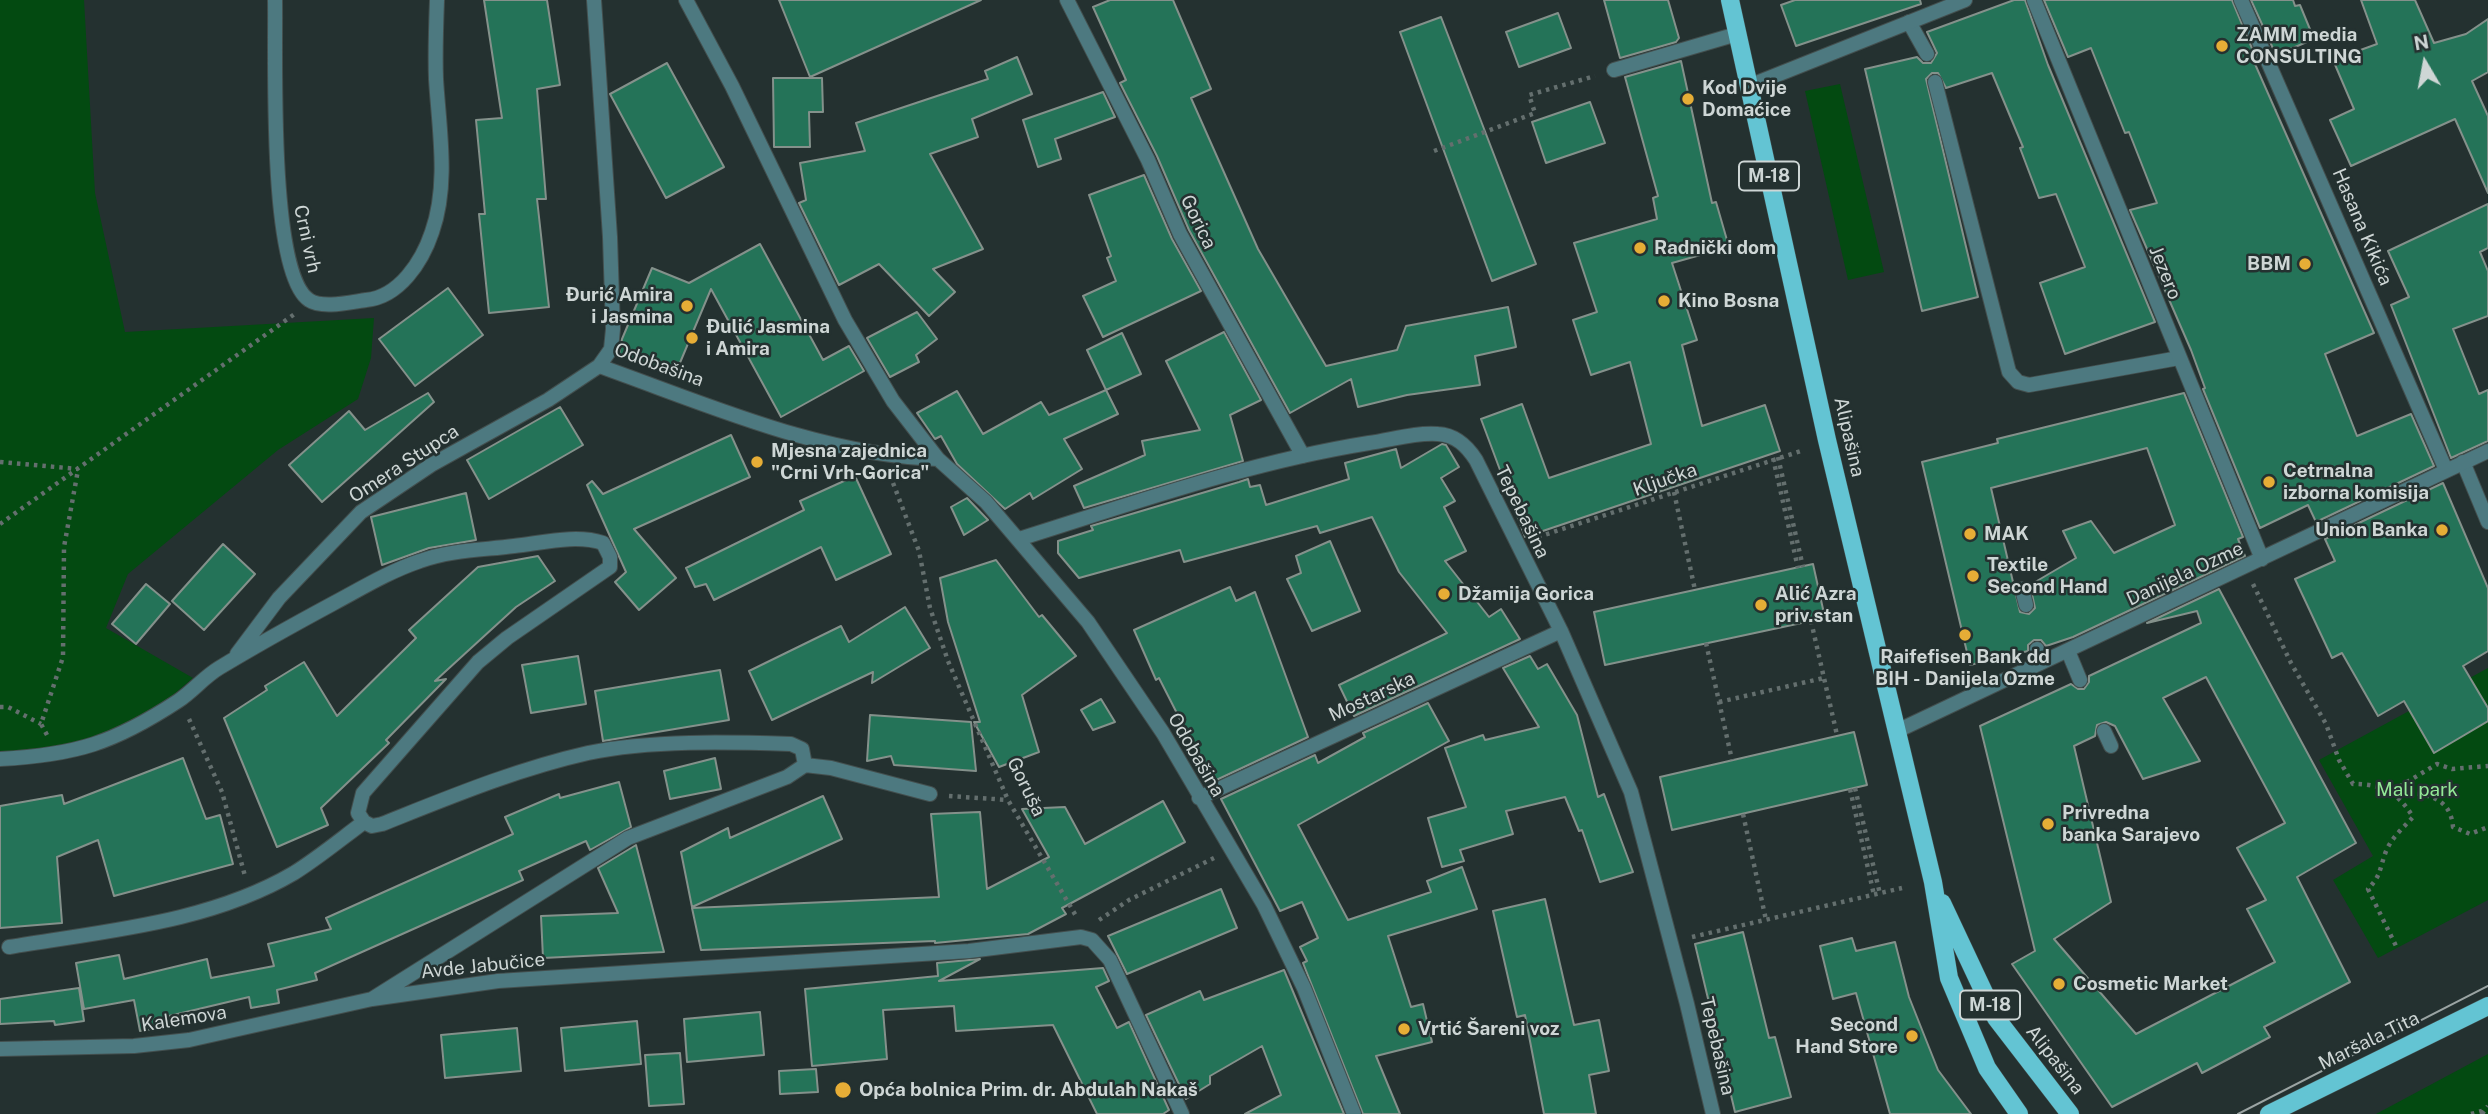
<!DOCTYPE html>
<meta charset="utf-8">
<style>
body{margin:0}
#map{position:relative;width:2488px;height:1114px;overflow:hidden;background:#243130;font-family:"Public Sans",sans-serif}
canvas{display:block}
.north{position:absolute;left:2390px;top:28px;width:70px;height:70px;-webkit-text-stroke:5px #243130;paint-order:stroke;rotate:350deg;font-size:19px;font-weight:700;line-height:28px;text-align:center;color:#ced6d5}
.north::after{content:'';display:block;margin:auto;width:24px;height:32px;background:#ced6d5;clip-path:polygon(50% 0,100% 100%,50% 72%,0 100%)}
</style>
<div id="map">
<canvas width="2488" height="1114"></canvas>
<div class="north">N</div>
</div>
<script>
const g = document.querySelector('canvas').getContext('2d');
g.lineJoin = 'round';
function paint(path, color) { g.fillStyle = color; g.fill(path, 'evenodd'); }
function trace(path, color, width, dash) { g.strokeStyle = color; g.lineWidth = width; g.lineCap = dash ? 'butt' : 'round'; g.setLineDash(dash || []); g.stroke(path); }
function drawText(font, color, halo, rows, align = 'center') {
  g.font = font + ' "Public Sans",sans-serif'; g.lineWidth = 5; g.setLineDash([]); g.textBaseline = 'middle'; g.strokeStyle = halo; g.fillStyle = color; for (const [text, x, y, turn = 0] of rows) {
    g.save(); g.translate(x, y); g.rotate((+turn || 0) * Math.PI / 180); g.textAlign = isNaN(turn) ? turn : align; if (halo) g.strokeText(text, 0, 0); g.fillText(text, 0, 0); g.restore();
  }
}
const green = new Path2D(`
 M0 0H84L95 193 125 332 374 318 371 358 358 399 278 450 128 574 106 628 193 678 131 731 0 759Z
 M1840 84 1884 272 1848 280 1805 91Z
 M2488 668V900L2378 958 2333 880 2373 856 2319 760Z
 M2488 1054V1114H2376Z`);
const building = new Path2D(`
 M484 0H547L560 85 537 89 546 199H537L549 307 489 313 479 214H485L476 120 502 118Z
 M779 0H981L810 77Z
 M1110 0H1173L1211 89 1191 98 1258 249 1326 366 1397 350 1406 326 1508 307 1516 347 1475 356 1480 385 1407 395 1358 407 1351 379 1290 413 1189 230 1157 156 1120 83 1126 80 1093 7Z
 M1604 0H1668L1679 38 1676 42 1620 58Z
 M1795 0H1920L1921 4 1796 46 1781 5Z
 M2014 0H2025L2048 65 2155 322 2065 354 2040 283 2085 267 2056 194 2039 198 2020 148 2023 147 1992 73 1946 88 1938 73H1932L1926 79 1978 297 1922 311 1865 69 1917 57 1923 63H1931L1937 53 1927 32Z
 M2044 0H2232L2258 63 2255 64 2374 333 2325 354 2357 436 2411 414 2434 466 2316 522 2308 505 2260 528 2203 389 2205 388 2191 350 2130 210 2157 203 2129 132 2125 133 2091 48 2068 57Z
 M2251 0H2293L2295 6 2300 5 2314 39 2276 55Z
 M2361 0H2415L2434 43 2466 34 2488 19V72L2472 81 2488 116V193L2455 119 2351 166 2330 120 2354 109 2333 60 2377 44Z
 M1558 13 1571 48 1519 67 1506 32Z
 M1441 17 1536 264 1492 281 1400 32Z
 M1017 57 1032 94 972 119 978 137 930 154 983 249 933 269 955 292 929 316 879 264 839 285 799 203 806 200 800 163 865 151 856 123 988 79 985 71Z
 M1681 61 1712 203 1716 202 1729 247 1672 263 1697 340 1682 345 1702 426 1765 405 1780 451 1525 537 1481 419 1522 404 1549 478 1651 444 1630 362 1591 375 1573 320 1597 312 1574 243 1657 219 1653 198 1658 196 1625 77Z
 M667 63 724 167 666 198 610 94Z
 M773 78H822L823 112H809L810 147H774Z
 M1103 92 1115 117 1055 139 1061 159 1038 167 1023 120Z
 M1590 102 1605 143 1546 163 1532 122Z
 M1144 175 1172 239 1201 291 1103 337 1083 296 1116 281 1107 258 1111 256 1089 195Z
 M2488 204V248L2480 252 2488 271V316L2453 329 2479 394 2488 390V441L2451 458 2391 305 2409 297 2388 251Z
 M760 244 823 360 849 346 864 371 781 417 711 289 674 377 619 354 622 339 652 268 689 283Z
 M448 288 483 335 415 386 379 339Z
 M917 312 937 339 916 355 919 362 890 377 867 338Z
 M1224 332 1261 400 1230 415 1243 461 1084 508 1074 486 1145 455 1142 441 1200 430 1166 361Z
 M1122 333 1141 374 1106 390 1087 350Z
 M1106 390 1118 414 1064 439 1082 469 1033 499 1030 493 1005 509 957 464 941 436 935 439 917 413 957 391 983 434 1041 402 1049 415Z
 M428 393 434 402 322 502 289 465 349 411 365 430Z
 M2184 393 2243 537 2238 539 2245 556 2073 637 2046 646 2041 640H2034L2028 645V651L1970 665 1922 462 1998 443 1997 439ZM2147 448 2175 525 2114 553 2091 521 2063 531 2076 558 2030 585 2035 608 2029 614 2020 612 1991 488Z
 M560 407 583 445 489 499 467 460Z
 M731 435 750 477 634 529 676 578 639 610 615 582 626 572 587 485 592 481 603 494Z
 M1442 444 1446 445 1459 467 1441 478 1455 501 1444 507 1466 551 1445 561 1489 617 1501 609 1520 639 1354 716 1339 685 1447 633 1399 572 1372 517 1320 533 1317 526 1184 562 1180 550 1079 578 1058 553V541L1093 530 1091 526 1239 482 1248 479 1250 487 1260 485 1266 505 1349 479 1345 463 1396 449 1401 468Z
 M855 476 891 554 836 580 821 547 714 600 706 584 695 587 686 568 804 510 800 501Z
 M2443 483 2488 588V651L2463 666 2488 708V721L2434 753 2404 701 2378 716 2342 653 2332 658 2295 579 2335 561 2325 539Z
 M466 493 476 540 429 548 382 565 371 517Z
 M967 498 988 520 964 535 951 507Z
 M1330 541 1360 611 1312 631 1287 579 1301 573 1296 556Z
 M223 544 255 574 204 630 172 601Z
 M538 556 555 581 516 607 435 681 446 679 386 740 389 743 321 808 328 825 277 847 224 718 267 690 265 686 304 662 337 716 416 638 409 630 478 567Z
 M996 560 1039 617 1042 615 1076 656 1022 695 1039 752 999 767 974 722H980L948 622 940 578Z
 M1813 564 1825 618 1605 665 1594 612Z
 M146 584 170 604 136 644 112 624Z
 M1230 587 1236 601 1255 592 1308 737 1212 782 1159 678 1156 680 1134 630Z
 M2219 589 2356 843 2297 877 2350 982 2264 1027 2270 1037 2202 1073 2197 1063 2112 1107 2012 964 2035 951 1980 726 2071 684 2078 689H2084L2089 682V676L2201 623 2197 611 2147 623ZM2206 677 2285 823 2237 848 2266 900 2247 909 2275 962 2136 1034 2054 939 2111 902 2074 746 2095 736 2097 725 2106 722 2115 726 2143 779 2200 761 2163 698Z
 M905 607 930 648 872 683 873 672 772 720 749 671 841 626 849 642Z
 M578 656 586 704 531 713 522 665Z
 M1530 656 1538 669 1547 664 1577 715 1598 797 1604 794 1633 872 1600 882 1582 830 1579 831 1565 797 1506 811 1513 834 1460 850 1464 861 1442 867 1428 818 1466 807 1445 748 1483 735 1485 740 1539 727 1503 668Z
 M720 670 729 720 603 741 595 691Z
 M1101 699 1115 722 1093 730 1081 710Z
 M1428 703 1449 741 1298 825 1348 920 1431 892 1427 881 1462 867 1477 909 1388 936 1411 1007 1423 1004 1432 1042 1376 1056 1400 1114H1363L1303 963 1307 961 1300 947 1318 938 1302 902 1280 911 1221 799 1315 755 1318 763 1365 737 1363 733Z
 M870 715 971 722 976 771 894 765 891 756 867 761Z
 M1854 732 1867 785 1672 830 1660 777Z
 M183 758 206 819 220 815 233 864 114 896 98 840 57 857 62 923 0 928V806L62 795 64 804Z
 M715 758 721 789 670 799 664 771Z
 M619 782 631 827 590 850 586 841 519 871 523 880 315 973 317 980 277 990 279 1003 251 1008 249 997 169 1016 171 1026 140 1031 134 1000 84 1009 76 963 119 955 124 979 207 959 211 978 274 966 268 944 331 929 326 918 513 834 505 817 559 794 560 798Z
 M823 796 842 839 692 907 681 852 728 828 730 838Z
 M1163 801 1185 842 1062 908 1066 914 1028 934 935 943V941L701 950 692 908 939 897 931 814 980 812 987 889 1049 857 1022 809 1065 807 1085 844Z
 M636 845 664 952 543 958 541 916 618 913 598 868Z
 M1221 889 1237 928 1127 974 1108 936Z
 M1545 899 1574 1025 1599 1020 1609 1071 1589 1075 1596 1114H1544L1525 1015 1517 1017 1493 911Z
 M1743 932 1769 1038 1775 1037 1791 1097 1735 1112 1695 944Z
 M1852 938 1856 951 1895 942 1909 997 1938 1070 1971 1114H1890L1856 993 1833 999 1820 946Z
 M980 959 939 981 1103 968 1109 981 1096 987 1117 1028 1129 1022 1169 1110 1163 1114H1097L1053 1025 956 1031 954 1006 883 1010 887 1059 812 1066 805 989 938 976 937 963Z
 M1284 970 1344 1114H1245L1281 1095 1262 1046 1210 1076V1084L1186 1099 1146 1015 1200 991 1204 1000Z
 M79 988 84 1021 55 1025 54 1021 0 1024V999Z
 M760 1012 764 1055 687 1062 684 1019Z
 M637 1021 641 1064 565 1071 561 1028Z
 M517 1028 521 1071 445 1078 441 1035Z
 M680 1053 684 1104 649 1106 645 1055Z
 M816 1069 818 1092 780 1094 779 1071Z`);
const path = new Path2D(`
 M1434 151 1535 113 1529 95 1595 76
 M1778 457 1803 567
 M1773 458 1798 568
 M0 462 78 469
 M890 475 919 551 930 608 948 661 1008 800 1076 916
 M1674 492 1695 590
 M0 524 296 313
 M1538 537 1804 450
 M2253 584 2291 663 2326 724 2339 760 2353 784C2381 784 2398 792 2413 817 2403 828 2390 839 2385 854 2379 871 2381 875 2368 889L2397 948
 M1811 621 1837 735
 M1706 643 1732 760
 M1719 702 1824 678
 M0 707H8L41 724
 M189 719 222 792 245 876
 M47 735 41 724 63 657 64 547 78 470
 M1855 788 1880 894
 M1850 789 1874 895
 M2392 791C2421 794 2450 793 2453 827L2470 834 2488 827
 M2392 791 2437 764 2452 769 2488 766
 M949 796 1008 800
 M1743 814 1766 920
 M1099 920 1129 900 1214 858
 M1692 937 1902 888
 M2471 1114 2482 1111
 M2482 1114 2488 1106`);
const lane = new Path2D(`
 M1909 22 1927 54
 M1935 82 2009 372 2018 382 2029 385 2179 358
 M2463 462 2488 522
 M2022 589 2026 605
 M2037 649 2040 663
 M2068 651 2080 680
 M2104 731 2111 746`);
const street = new Path2D(`
 M275 0C276 52 268 273 309 300 322 309 351 302 366 300 399 297 422 262 432 232 449 184 439 129 436 79 435 53 436 26 437 0
 M686 0 732 86 845 320 893 401 938 459 986 502 1088 622 1163 733 1264 905 1304 988 1354 1114
 M1067 0 1148 160 1180 234 1303 456
 M2034 0 2262 559
 M2241 0 2446 470
 M1614 70 1737 34
 M1749 86 1965 0
 M599 366C709 405 820 455 938 459
 M1019 539C1134 503 1250 462 1369 443 1391 440 1416 432 1438 434 1456 435 1467 446 1476 460L1561 631 1631 792 1687 1004 1713 1114
 M237 654 279 598 361 512 431 465 548 400 599 366 611 349 613 329 610 237 594 0
 M1897 731 2488 451
 M0 759C76 755 114 743 178 701 193 691 204 677 219 668 257 645 295 624 334 603 362 588 390 571 420 561 450 550 482 550 514 546 542 543 576 534 603 543L610 557V567L507 638 478 662 363 793 358 813 364 822 372 826 382 824C450 797 517 769 588 753 650 740 728 742 791 744L802 749 805 765 787 777 628 838 372 999
 M805 765 831 768 930 794
 M1199 798 1561 631
 M9 947C104 931 209 923 294 873 318 858 341 839 364 822
 M0 1049 134 1046 189 1040 372 999 498 981 969 951 1081 937 1092 940 1110 960 1182 1114`);
const primary = new Path2D(`
 M1730 0 1827 440 1933 882 1949 978 1987 1068 2019 1114
 M1942 903 1996 1018 2070 1114
 M2269 1114 2488 1006`);
const tram = new Path2D(`
 M2238 1114 2488 986`);
const markers = [
 [2222,46,7,"#e6ad36"],
 [1688,99,7,"#e6ad36"],
 [1640,248,7,"#e6ad36"],
 [2305,264,7,"#e6ad36"],
 [1664,301,7,"#e6ad36"],
 [687,306,7,"#e6ad36"],
 [692,338,7,"#e6ad36"],
 [757,462,7,"#e6ad36"],
 [2269,482,7,"#e6ad36"],
 [2442,530,7,"#e6ad36"],
 [1970,534,7,"#e6ad36"],
 [1973,576,7,"#e6ad36"],
 [1444,594,7,"#e6ad36"],
 [1761,605,7,"#e6ad36"],
 [1965,635,7,"#e6ad36"],
 [2048,824,7,"#e6ad36"],
 [2059,984,7,"#e6ad36"],
 [1404,1029,7,"#e6ad36"],
 [1912,1036,7,"#e6ad36"],
 [843,1090,9,"#e6ad36"]
];
const shields = [
 [1769,176,60],
 [1990,1005,60]
];
const shieldNames = [
 ["M-18",1769,176],
 ["M-18",1990,1005]
];
const poiNames = [
 ["ZAMM media",2236,35],
 ["CONSULTING",2236,57],
 ["Kod Dvije",1702,88],
 ["Domaćice",1702,110],
 ["Radnički dom",1654,248],
 ["BBM",2291,264,"right"],
 ["Đurić Amira",673,295,"right"],
 ["i Jasmina",673,317,"right"],
 ["Kino Bosna",1678,301],
 ["Đulić Jasmina",706,327],
 ["i Amira",706,349],
 ["Mjesna zajednica",771,451],
 ["\"Crni Vrh-Gorica\"",771,473],
 ["Cetrnalna",2283,471],
 ["izborna komisija",2283,493],
 ["Union Banka",2428,530,"right"],
 ["MAK",1984,534],
 ["Textile",1987,565],
 ["Second Hand",1987,587],
 ["Džamija Gorica",1458,594],
 ["Alić Azra",1775,594],
 ["priv.stan",1775,616],
 ["Raifefisen Bank dd",1965,657,"center"],
 ["BIH - Danijela Ozme",1965,679,"center"],
 ["Privredna",2062,813],
 ["banka Sarajevo",2062,835],
 ["Cosmetic Market",2073,984],
 ["Second",1898,1025,"right"],
 ["Hand Store",1898,1047,"right"],
 ["Vrtić Šareni voz",1418,1029],
 ["Opća bolnica Prim. dr. Abdulah Nakaš",859,1090]
];
const streetNames = [
 ["Gorica",1198,222,64],
 ["Hasana Kikića",2362,227,67],
 ["Crni vrh",307,239,78],
 ["Jezero",2165,273,68],
 ["Odobašina",659,365,20],
 ["Alipašina",1849,437,77],
 ["Omera Stupca",404,464,-33],
 ["Ključka",1665,480,-19],
 ["Tepebašina",1522,512,64],
 ["Danijela Ozme",2185,574,-25],
 ["Mostarska",1372,697,-25],
 ["Odobašina",1196,755,60],
 ["Goruša",1026,787,64],
 ["Avde Jabučice",483,966,-6],
 ["Kalemova",184,1019,-9],
 ["Maršala Tita",2369,1041,-26],
 ["Tepebašina",1717,1046,77],
 ["Alipašina",2055,1060,52]
];
const parkNames = [
 ["Mali park",2417,790]
];
paint(green, '#034a11');
paint(building, '#247358');
trace(building, '#84918b', 2);
trace(lane, '#434f4e', 16);
trace(street, '#434f4e', 16);
trace(primary, '#434f4e', 19);
trace(path, '#646f6e', 4.5, [3.5, 5]);
trace(lane, '#4d7980', 14);
trace(street, '#4d7980', 14);
trace(primary, '#63c4d3', 18);
trace(tram, '#9ba4a3', 2);
for (const [x, y, r, color] of markers) { const dot = new Path2D(); dot.arc(x, y, r, 0, 2 * Math.PI); g.fillStyle = color; g.fill(dot); trace(dot, '#243130', 2.5); }
for (const [x, y, w] of shields) { const box = new Path2D(); box.roundRect(x - w / 2, y - 14.5, w, 29, 5); g.fillStyle = '#243130'; g.fill(box); trace(box, '#ced6d5', 2); }
drawText('bold 18px', '#ced6d5', null, shieldNames);
drawText('bold 19px', '#ced6d5', '#243130', poiNames, 'left');
drawText('19px', '#ced6d5', '#243130', streetNames);
drawText('19px', '#93e997', '#243130', parkNames);
</script>
